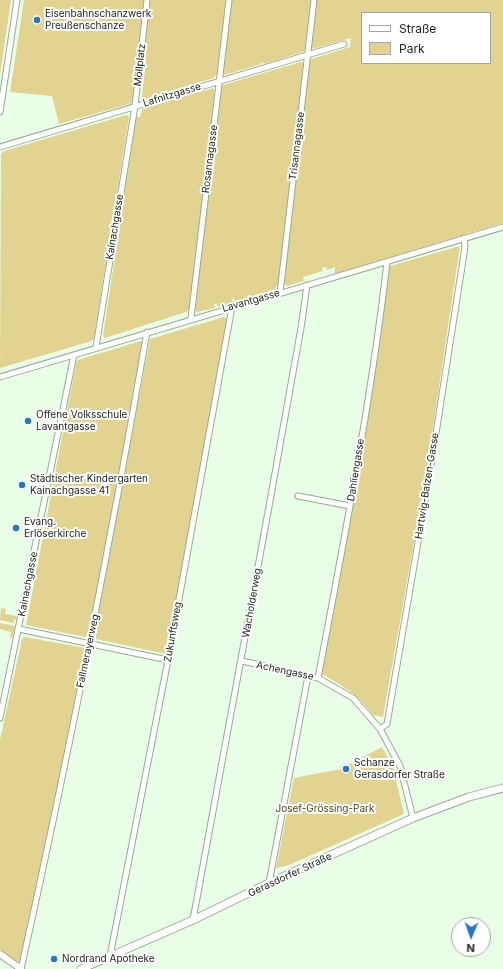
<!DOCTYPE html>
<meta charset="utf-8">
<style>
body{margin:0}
#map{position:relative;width:503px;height:969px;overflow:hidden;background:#e9fee6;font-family:Inter,sans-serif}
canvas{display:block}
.legend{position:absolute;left:361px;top:12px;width:130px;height:52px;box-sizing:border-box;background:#fff;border:1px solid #a3a7a3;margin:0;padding:5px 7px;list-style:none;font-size:12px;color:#192218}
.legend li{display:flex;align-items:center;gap:8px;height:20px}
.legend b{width:20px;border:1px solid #a3a7a3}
.north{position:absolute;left:451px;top:917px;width:40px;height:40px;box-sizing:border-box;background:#fff;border:1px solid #a3a7a3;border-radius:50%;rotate:182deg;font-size:11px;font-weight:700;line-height:16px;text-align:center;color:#192218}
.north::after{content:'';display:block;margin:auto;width:14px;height:18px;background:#2578c6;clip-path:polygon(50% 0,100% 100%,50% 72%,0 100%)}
</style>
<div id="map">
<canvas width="503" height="969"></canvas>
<ul class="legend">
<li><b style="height:5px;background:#fff"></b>Straße</li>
<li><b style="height:11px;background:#e2d390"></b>Park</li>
</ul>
<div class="north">N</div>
</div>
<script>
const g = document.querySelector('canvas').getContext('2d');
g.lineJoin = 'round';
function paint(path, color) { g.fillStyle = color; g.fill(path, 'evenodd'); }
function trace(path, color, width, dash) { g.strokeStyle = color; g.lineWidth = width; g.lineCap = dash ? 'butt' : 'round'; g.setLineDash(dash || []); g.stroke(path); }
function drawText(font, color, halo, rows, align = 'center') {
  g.font = font + ' Inter,sans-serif'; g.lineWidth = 4; g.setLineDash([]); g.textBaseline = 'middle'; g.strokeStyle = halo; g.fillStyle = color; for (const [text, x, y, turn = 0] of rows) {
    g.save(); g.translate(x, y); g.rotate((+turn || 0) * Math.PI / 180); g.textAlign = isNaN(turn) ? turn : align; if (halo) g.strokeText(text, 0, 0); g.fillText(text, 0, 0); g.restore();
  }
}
const green = new Path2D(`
 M0 0H11L0 75Z
 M24 0H144L132 103 59 124 52 96 10 92Z
 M150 0H226L217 74 214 78 145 99 142 96 146 60 143 57Z
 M232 0H311L305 49 303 52 264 64 262 62 261 64 225 75 223 73Z
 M316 0H503V223L335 274V267L327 270 326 267 322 268 323 271 303 277 304 281 287 286 283 284 309 63 311 59 350 47 351 38 313 49 310 47ZM362 13H490V63H362Z
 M301 62 304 63 278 285 273 290 235 302 234 298 232 299 233 302 218 307 217 303 214 304 215 308 197 312 195 309 221 88 223 85Z
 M213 88 215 90 189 310 186 312 105 338 103 336 136 117H140L143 108Z
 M126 115 129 117 94 338 92 341 0 368 1 154 4 151Z
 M460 246 426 474 383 717 373 715C357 694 345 687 322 674L390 266Z
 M224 317 227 319 167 654 96 639 94 636 150 339Z
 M144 340 89 635 85 637 26 625 76 364 78 360Z
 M1 608 6 609 5 614 16 616 18 612 16 620 14 619V623L0 620Z
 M0 623 15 626 12 638H10L11 632 0 629Z
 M25 637 85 648 86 650 58 796 21 961 17 962 0 949V740L22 639Z
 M382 747 393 767 404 814 289 865 276 868 294 778 341 769Z`);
const minor = new Path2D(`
 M0 112 17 0
 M0 147 344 44
 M280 293 314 0
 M191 318 229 0
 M96 347 135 106 147 0
 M0 377 503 227
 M298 496 350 506
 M19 629 168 660
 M242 661 318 678 353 698 380 729 400 766 413 818
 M318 678C344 540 371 402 387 262
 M0 718 74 355
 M380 729 387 724 430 472 465 247 464 238
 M269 883 308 676
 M193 920 268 512 301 328 307 285
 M110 956 168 660 232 307
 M21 969C68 758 110 545 147 332`);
const tertiary = new Path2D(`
 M0 954 21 969`);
const secondary = new Path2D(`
 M81 969 193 920 269 883 413 818 469 797 503 788`);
const markers = [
 [37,20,4,"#2578c6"],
 [28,421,4,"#2578c6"],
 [22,485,4,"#2578c6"],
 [16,528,4,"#2578c6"],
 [346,769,4,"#2578c6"],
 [54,959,4,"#2578c6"]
];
const poiNames = [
 ["Eisenbahnschanzwerk",45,14],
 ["Preußenschanze",45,26],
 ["Offene Volksschule",36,415],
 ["Lavantgasse",36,427],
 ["Städtischer Kindergarten",30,479],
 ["Kainachgasse 41",30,491],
 ["Evang.",24,522],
 ["Erlöserkirche",24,534],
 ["Schanze",354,763],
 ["Gerasdorfer Straße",354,775],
 ["Nordrand Apotheke",62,959]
];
const streetNames = [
 ["Möllplatz",140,65,-84],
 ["Lafnitzgasse",172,95,-17],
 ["Trisannagasse",297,146,-83],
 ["Rosannagasse",210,159,-83],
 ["Kainachgasse",115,227,-81],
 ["Lavantgasse",251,301,-16],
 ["Dahliengasse",356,470,-81],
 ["Hartwig-Balzen-Gasse",427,486,-81],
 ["Kainachgasse",28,584,-79],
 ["Wacholderweg",252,603,-80],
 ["Zukunftsweg",173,632,-80],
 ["Fallmerayerweg",88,651,-78],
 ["Achengasse",285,671,12],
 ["Gerasdorfer Straße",290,875,-25]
];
const parkNames = [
 ["Josef-Grössing-Park",325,809]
];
paint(green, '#e2d390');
trace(minor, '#94ac90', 7);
trace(tertiary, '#94ac90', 8);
trace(secondary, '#94ac90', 9);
trace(minor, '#fff', 5);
trace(tertiary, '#fff', 6);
trace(secondary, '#fff', 7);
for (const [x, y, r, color] of markers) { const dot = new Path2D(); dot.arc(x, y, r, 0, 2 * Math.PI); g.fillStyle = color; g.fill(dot); trace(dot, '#fff', 1.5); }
drawText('10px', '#192218', '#fff', poiNames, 'left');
drawText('10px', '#192218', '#fff', streetNames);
drawText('10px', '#4d4419', '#fff', parkNames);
</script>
